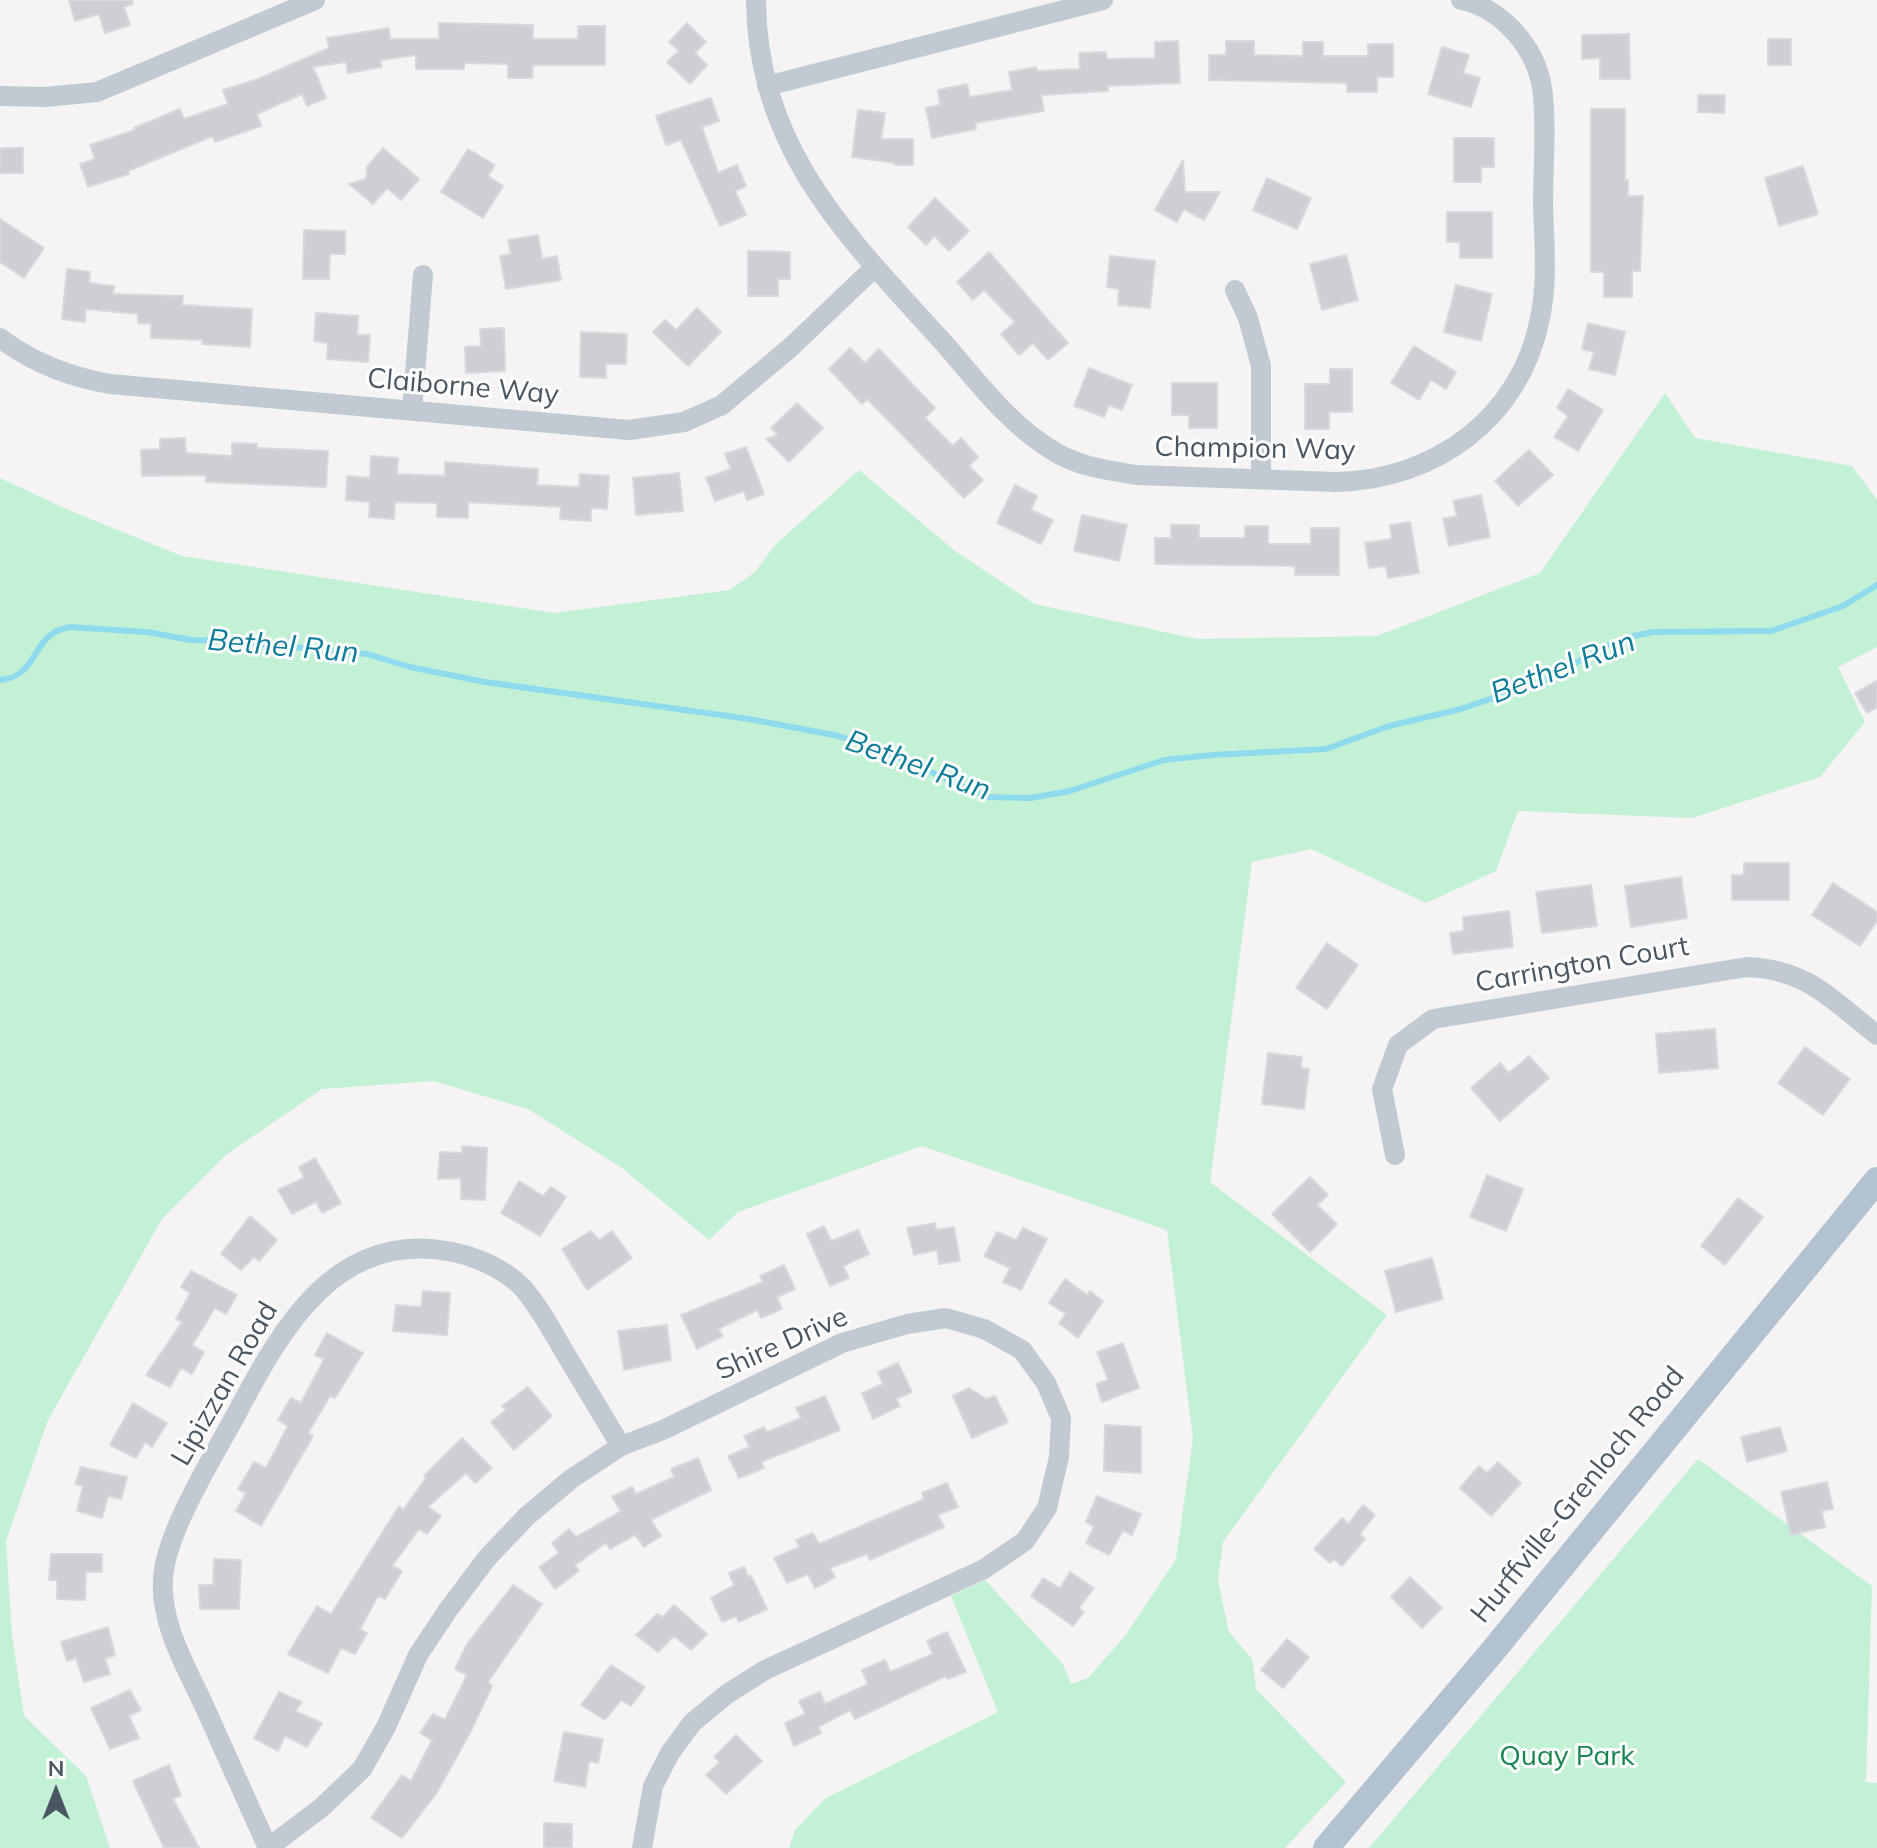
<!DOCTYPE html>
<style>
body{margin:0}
#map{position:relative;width:1877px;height:1848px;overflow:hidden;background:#f5f3f3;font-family:Mulish,sans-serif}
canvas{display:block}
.north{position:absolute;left:16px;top:1752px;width:80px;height:80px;-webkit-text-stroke:6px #fff;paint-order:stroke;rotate:0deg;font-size:22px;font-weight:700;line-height:32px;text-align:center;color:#4a5661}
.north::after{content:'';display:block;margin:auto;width:28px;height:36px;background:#4a5661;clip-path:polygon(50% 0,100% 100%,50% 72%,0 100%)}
</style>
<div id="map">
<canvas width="1877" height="1848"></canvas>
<div class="north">N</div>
</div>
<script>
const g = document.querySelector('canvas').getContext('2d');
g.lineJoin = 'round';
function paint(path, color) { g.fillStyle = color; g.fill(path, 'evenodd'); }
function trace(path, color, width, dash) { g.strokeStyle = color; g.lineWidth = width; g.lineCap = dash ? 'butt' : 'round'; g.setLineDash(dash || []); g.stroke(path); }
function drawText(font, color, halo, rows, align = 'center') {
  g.font = font + ' Mulish,sans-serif'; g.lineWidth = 6; g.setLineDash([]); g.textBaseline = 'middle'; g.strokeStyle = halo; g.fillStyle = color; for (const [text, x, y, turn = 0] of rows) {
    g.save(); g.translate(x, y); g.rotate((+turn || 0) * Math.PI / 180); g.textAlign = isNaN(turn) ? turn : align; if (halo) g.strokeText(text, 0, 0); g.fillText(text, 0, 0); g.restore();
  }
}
const green = new Path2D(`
 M1665 393 1695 438 1852 466 1877 500V647L1838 667 1865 722 1820 777 1692 818 1518 811 1496 871 1426 903 1311 849 1252 862 1210 1182 1387 1315 1223 1542 1218 1581 1229 1632 1252 1659 1256 1689 1346 1782 1285 1848H789L795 1830 826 1798 998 1712 951 1596 985 1580 1063 1664 1071 1684 1088 1678 1125 1636 1176 1559 1193 1439 1167 1230 922 1146 738 1212 709 1240 622 1168 528 1109 433 1081 322 1089 227 1154 162 1219 48 1420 6 1541 12 1635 24 1716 86 1776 110 1848H0V478L73 512 182 556 554 613 730 590 755 572 775 545 859 470 955 551 1035 604 1197 639 1377 636 1540 573Z
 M1698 1459 1872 1586 1866 1782 1877 1783V1848H1369Z`);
const stream = new Path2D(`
 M0 680C40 677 30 633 70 627L147 632 191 640 227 641 367 654 410 667 485 682 749 719 834 735 872 746 987 797 1031 798 1070 791 1164 760 1212 755 1326 749 1389 726 1461 709 1545 680 1608 645 1629 637 1653 632 1771 631 1843 606 1877 585`);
const building = new Path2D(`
 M69 0H132L133 4 124 7 130 25 105 33 99 14 75 21Z
 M439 23 533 25V39H578V26H605V65H533L532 78H508V64L464 63V69H416V55L380 60 382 67 348 73 346 62 313 67 326 98 307 106 302 94 257 114 261 126 215 142 213 136 128 171 129 174 88 187 80 164 95 159 90 145 135 130 134 128 180 109 184 119 228 104 223 90 258 79 329 48 327 38 389 28 390 39H439Z
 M687 23 706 42 695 53 707 65 690 84 667 62 679 51 669 42Z
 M1629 34 1630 79H1600V58L1582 59V35Z
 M1768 39H1791V65H1768Z
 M1178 41 1180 83 1108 86V91L1041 95 1044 111 975 123 976 129 932 138 926 108 940 105 938 90 967 84 970 97 1012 90 1009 72 1036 67 1037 71 1080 69 1079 53 1106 52 1107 59 1155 58V42Z
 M1226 41H1254V55L1303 56V42H1323V56H1368V44H1393V77H1377V92H1347V83L1209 80V55H1226Z
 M1442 47 1469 55 1463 73 1480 78 1471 107 1428 94Z
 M1698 95H1725L1724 113 1698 112Z
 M711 98 719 121 702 127 718 173 737 165 746 186 735 191 746 215 720 226 681 140 666 145 656 116Z
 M1591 109H1625V180H1628V196H1643L1640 271H1632V297H1604V272H1591Z
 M858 110 885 113 881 139H913V165H895V163L852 157Z
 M1454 138H1494V167H1481V182H1454Z
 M0 148H23V173H0Z
 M383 148 419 179 401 200 387 188 373 204 349 184 366 179 367 167Z
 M468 149 495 165 488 176 503 186 483 218 441 192Z
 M1183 160 1185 192H1220L1204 220 1184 209 1177 222 1155 210Z
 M1803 166 1818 214 1779 226 1765 178Z
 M1267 178 1311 198 1297 229 1253 210Z
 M935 198 969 231 949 251 934 236 926 245 908 227Z
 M1447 212H1492V258H1460V242H1447Z
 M0 219 44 248 24 278 0 262Z
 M304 230 345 231V254H330L329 279H303Z
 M538 235 542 259 557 256 561 280 506 289 500 256 511 254 508 240Z
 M748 251 790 252V279H778V296H748Z
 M989 252 1068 343 1048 360 1033 343 1019 355 1001 334 1015 322 984 290 973 300 957 282Z
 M1346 255 1358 300 1322 310 1310 264Z
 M1110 256 1155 261 1150 308 1118 305 1119 289 1107 287Z
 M67 269 90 272 89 283 114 286 113 294 183 296 182 305 252 309 250 347 202 344 203 340 151 338V324L138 323V314L86 309 85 322 62 319Z
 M1456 285 1492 294 1481 341 1444 332Z
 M697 308 721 332 688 366 653 332 665 320 676 330Z
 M316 313 358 316 357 335H370L368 362 327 359 328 343 314 341Z
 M1588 323 1625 332 1615 375 1589 369 1594 352 1582 349Z
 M504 328 505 371 466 373 465 347 481 346 480 329Z
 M581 332 627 334 626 364H606V378L580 377Z
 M1414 346 1456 372 1446 389 1431 380 1419 400 1391 383Z
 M850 348 865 363 879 349 935 408 925 418 953 446 961 438 978 457 969 466 983 480 964 498 867 399 862 404 829 369Z
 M1089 368 1132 385 1122 410 1109 405 1104 417 1074 406Z
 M1330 369H1352V412H1329V429H1305V384H1330Z
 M1172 383H1217V428H1189V415H1172Z
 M1568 389 1603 410 1578 451 1554 437 1568 416 1557 408Z
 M797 403 823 428 789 462 766 439 778 435 771 428Z
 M185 438 186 453 232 456V443L257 444V448L328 451 326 487 206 482V475L142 476 141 450 160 449V439Z
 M746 447 764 494 747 500 744 491 715 501 706 478 731 469 725 454Z
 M1529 450 1553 475 1518 506 1495 481Z
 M371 456 398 458 397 474 445 476V462L538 469 537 485 579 487 580 474 609 476 607 509 591 508V521L560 519 561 507 468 502V518L437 517V503L395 502 394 519 369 517 370 502 346 500 347 476 370 478Z
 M679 473 683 511 636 515 633 478Z
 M1015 485 1037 496 1031 510 1053 520 1041 544 997 523Z
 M1481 495 1490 537 1449 546 1443 519 1457 516 1453 501Z
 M1082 515 1127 525 1119 561 1074 551Z
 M1410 522 1419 573 1388 578 1386 566 1369 568 1365 543 1392 539 1390 525Z
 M1171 525H1199V538H1245V526H1268V544H1311V528H1339V575H1295V566L1155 564V538H1171Z
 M1877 681V707L1867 713 1855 693Z
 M1744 863H1789V900H1732V875H1744Z
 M1681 877 1687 918 1631 927 1625 886Z
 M1833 883 1877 912V921L1860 946 1812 915Z
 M1591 885 1597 926 1542 933 1536 892Z
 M1509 911 1513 947 1453 954 1450 933 1464 931 1463 917Z
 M1327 943 1358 965 1327 1009 1296 988Z
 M1715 1029 1718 1068 1659 1073 1656 1034Z
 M1805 1047 1850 1079 1823 1115 1778 1083Z
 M1268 1053 1302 1057 1301 1068 1309 1069 1304 1109 1262 1104Z
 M1529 1056 1549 1078 1500 1121 1471 1088 1500 1063 1509 1073Z
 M462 1146 487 1148 485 1200 461 1199V1178L438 1179 440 1152 462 1153Z
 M315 1158 341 1203 322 1213 316 1202 292 1214 278 1190 304 1178 299 1167Z
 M1487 1175 1523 1189 1506 1231 1470 1217Z
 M1310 1177 1328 1195 1317 1205 1337 1224 1310 1252 1272 1214Z
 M519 1181 543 1196 551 1187 566 1197 540 1236 501 1213Z
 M1738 1198 1763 1217 1725 1265 1701 1246Z
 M250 1216 277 1240 259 1261 254 1257 241 1270 221 1254Z
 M935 1223 936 1230 954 1227 960 1261 939 1264 937 1250 914 1255 907 1228Z
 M824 1226 831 1241 858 1230 869 1254 843 1266 849 1278 830 1286 807 1234Z
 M1023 1228 1047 1239 1021 1290 1003 1282 1010 1268 984 1256 997 1232 1016 1240Z
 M591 1231 599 1240 612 1231 632 1258 587 1290 562 1249Z
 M1432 1258 1443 1299 1396 1312 1385 1271Z
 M784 1265 795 1289 777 1297 782 1309 761 1318 757 1310 718 1329 723 1336 697 1349 681 1315 763 1282 760 1276Z
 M191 1271 237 1295 226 1314 215 1308 192 1345 204 1352 192 1374 181 1368 170 1387 146 1375 182 1322 176 1319 190 1293 181 1287Z
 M1065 1279 1087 1295 1090 1291 1103 1301 1078 1338 1059 1323 1066 1314 1049 1303Z
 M423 1291 450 1293 447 1335 393 1331 396 1305 421 1307Z
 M667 1325 671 1360 624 1370 618 1331Z
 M327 1333 363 1353 335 1398 330 1396 308 1433 313 1436 261 1526 236 1511 246 1493 238 1489 254 1462 266 1468 288 1426 278 1420 291 1398 301 1403 324 1359 315 1355Z
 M1123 1343 1139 1388 1102 1402 1096 1384 1108 1380 1097 1352Z
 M898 1363 912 1392 896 1399 900 1406 873 1419 862 1393 883 1384 878 1372Z
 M528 1387 552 1416 514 1450 491 1422 506 1410 502 1406Z
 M969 1388 986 1399 995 1396 1008 1422 972 1438 953 1396Z
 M825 1396 840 1430 761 1462 764 1468 739 1478 728 1456 750 1447 744 1436 764 1427 767 1432 801 1418 796 1408Z
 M133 1403 167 1423 152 1447 145 1442 136 1458 110 1445Z
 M1105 1425 1141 1427V1473L1104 1471Z
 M1780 1427 1787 1451 1747 1462 1741 1437Z
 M462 1438 492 1468 475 1483 466 1473 428 1507 441 1516 427 1534 419 1529 392 1566 402 1571 385 1599 378 1596 360 1629 367 1633 355 1654 341 1648 328 1673 288 1654 317 1606 331 1614 399 1506 403 1510 426 1478 424 1476Z
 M698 1458 711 1490 651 1520 661 1536 644 1547 635 1535 610 1549 606 1543 575 1565 579 1571 555 1589 539 1567 559 1553 552 1543 569 1529 576 1537 621 1511 612 1497 632 1487 636 1494 674 1477 671 1469Z
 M1498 1462 1521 1483 1491 1516 1460 1488 1479 1466 1487 1473Z
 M81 1467 127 1477 121 1499 108 1496 102 1518 77 1511 83 1486 75 1484Z
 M1827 1482 1833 1509 1822 1511 1825 1527 1791 1535 1781 1492Z
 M947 1483 958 1507 938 1515 944 1527 870 1560 867 1554 830 1568 835 1577 815 1588 808 1574 787 1583 774 1558 800 1547 796 1540 813 1533 819 1544 924 1499 922 1493Z
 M1097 1496 1141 1514 1132 1535 1123 1531 1109 1555 1086 1543 1094 1527 1086 1522Z
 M1363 1505 1375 1515 1360 1534 1365 1539 1342 1566 1334 1559 1330 1563 1314 1549 1342 1518 1348 1524Z
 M51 1554H102V1572H86L85 1600 57 1599V1580H49Z
 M214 1559 241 1560 239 1609H200L199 1585H213Z
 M744 1567 748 1576H751L767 1609 739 1622 736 1616 722 1622 711 1598 734 1585 729 1573Z
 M1070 1572 1094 1588 1079 1608 1084 1612 1073 1626 1031 1596 1043 1578 1060 1588Z
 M1410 1577 1442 1608 1422 1628 1391 1597Z
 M513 1585 542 1604 488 1682 492 1686 470 1733 436 1794 402 1838 371 1818 402 1775 411 1781 432 1740 420 1733 433 1714 445 1720 467 1675 455 1669 467 1644Z
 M674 1605 707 1634 691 1650 674 1636 658 1652 636 1635 657 1614 663 1617Z
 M108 1627 115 1655 105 1659 110 1674 84 1682 76 1658 67 1661 61 1642Z
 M947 1632 966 1672 948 1679 946 1676 855 1719 850 1710 818 1727 821 1733 794 1746 785 1723 805 1714 799 1701 820 1692 825 1704 868 1684 862 1670 885 1660 890 1672 933 1654 927 1641Z
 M1287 1639 1309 1657 1283 1688 1261 1670Z
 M611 1665 645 1687 631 1706 621 1700 605 1720 581 1705Z
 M130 1690 141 1710 129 1716 139 1738 110 1749 91 1708Z
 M279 1692 302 1702 295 1711 322 1723 307 1747 285 1736 278 1751 254 1738Z
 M564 1732 603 1739 598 1763 589 1761 585 1787 554 1781Z
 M736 1735 762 1761 726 1794 706 1775 720 1762 714 1757Z
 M169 1765 181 1795 173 1799 199 1848H164L133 1781Z
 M544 1823 572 1824V1848H544Z`);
const minor = new Path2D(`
 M756 0C757 151 849 238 943 342 977 381 1010 426 1055 452 1080 467 1108 470 1136 475L1336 482C1435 480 1521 418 1540 318 1548 281 1544 241 1543 204 1543 169 1547 121 1542 88 1536 48 1502 8 1461 0
 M767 86 1103 0
 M0 96 45 97 97 92 315 0
 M1235 290 1248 318 1261 366V477
 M0 338C33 363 70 377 110 384L629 430 684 422 722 405 791 347 875 267
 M412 410 423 275
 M1395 1155 1382 1089 1398 1045 1433 1019 1747 967C1807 969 1832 1000 1877 1035
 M268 1848 321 1808 362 1769 386 1727 418 1655 448 1610 487 1558 527 1516 571 1479 621 1446 663 1430 842 1343 907 1324 946 1318 984 1329 1022 1350 1046 1383 1061 1418 1059 1457 1047 1508 1025 1541 984 1569 765 1670 727 1694 692 1723 670 1753 653 1786 642 1848
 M268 1848C247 1802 227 1756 206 1710 188 1670 160 1625 163 1579 165 1532 216 1453 239 1409 283 1326 337 1232 447 1251 473 1255 503 1268 522 1287 539 1306 552 1331 565 1353 584 1384 602 1415 621 1446`);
const major = new Path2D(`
 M1326 1848 1492 1652 1877 1180`);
const streetNames = [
 ["Claiborne Way",463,387,5],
 ["Champion Way",1255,449,1],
 ["Carrington Court",1582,965,-10],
 ["Shire Drive",782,1344,-24],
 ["Lipizzan Road",225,1384,-60],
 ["Hurffville-Grenloch Road",1578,1495,-51]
];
const parkNames = [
 ["Quay Park",1567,1757]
];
const waterNames = [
 ["Bethel Run",283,647,5],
 ["Bethel Run",1563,668,-21],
 ["Bethel Run",918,766,20]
];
paint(green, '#c3f1d5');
trace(stream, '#90daee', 6);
paint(building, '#cdcfd5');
trace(building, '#d7d9de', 2);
trace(minor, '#c1cad2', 20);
trace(major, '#b3c2d1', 26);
drawText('28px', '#4a5661', '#fff', streetNames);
drawText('28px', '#17864f', '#fff', parkNames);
drawText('italic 30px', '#0c7c9b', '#fff', waterNames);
</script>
